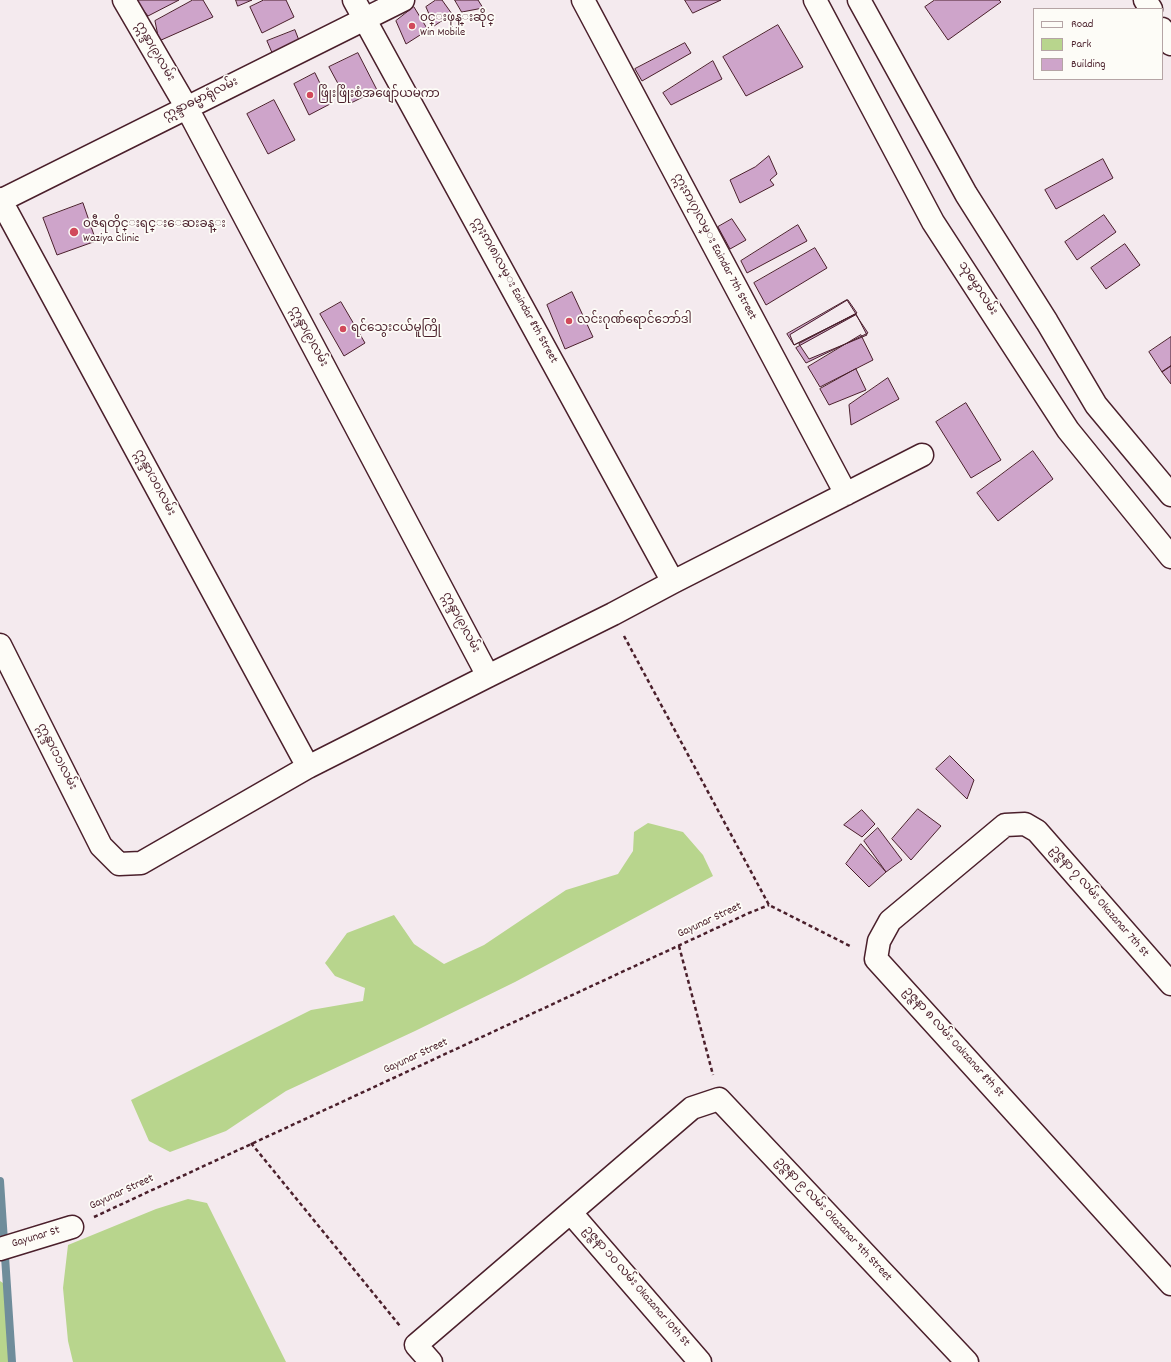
<!DOCTYPE html>
<meta charset="utf-8">
<style>
body{margin:0}
#map{position:relative;width:1171px;height:1362px;overflow:hidden;background:#f4eaee;font-family:Dekko,sans-serif}
canvas{display:block}
.legend{position:absolute;left:1033px;top:8px;width:130px;height:72px;box-sizing:border-box;background:#fdfcf7;border:1px solid #b5a4a5;margin:0;padding:5px 7px;list-style:none;font-size:12px;color:#4a1f2b}
.legend li{display:flex;align-items:center;gap:8px;height:20px}
.legend b{width:20px;border:1px solid #b5a4a5}
</style>
<div id="map">
<canvas width="1171" height="1362"></canvas>
<ul class="legend">
<li><b style="height:5px;background:#fdfcf7"></b>Road</li>
<li><b style="height:11px;background:#b8d58d"></b>Park</li>
<li><b style="height:11px;background:#cea4ca"></b>Building</li>
</ul>
</div>
<script>
const g = document.querySelector('canvas').getContext('2d');
g.lineJoin = 'round';
function paint(path, color) { g.fillStyle = color; g.fill(path, 'evenodd'); }
function trace(path, color, width, dash) { g.strokeStyle = color; g.lineWidth = width; g.lineCap = dash ? 'butt' : 'round'; g.setLineDash(dash || []); g.stroke(path); }
function drawText(font, color, halo, rows, align = 'center') {
  g.font = font + ' Dekko,"Noto Sans Myanmar",sans-serif'; g.lineWidth = 3.5; g.setLineDash([]); g.textBaseline = 'middle'; g.strokeStyle = halo; g.fillStyle = color; for (const [text, x, y, turn = 0] of rows) {
    g.save(); g.translate(x, y); g.rotate((+turn || 0) * Math.PI / 180); g.textAlign = isNaN(turn) ? turn : align; if (halo) g.strokeText(text, 0, 0); g.fillText(text, 0, 0); g.restore();
  }
}
const green = new Path2D(`
 M648 823 683 832 703 855 713 876 515 982 415 1031 286 1091 226 1131 170 1152 149 1141 131 1100 311 1010 363 1001 365 988 335 976 325 963 347 933 394 915 414 944 444 964 484 945 566 890 618 874 633 851 634 832Z
 M188 1199 207 1203 286 1362H73L68 1341 63 1288 68 1245 156 1209Z
 M0 1281 9 1287 14 1362H0Z`);
const stream = new Path2D(`
 M0 1181 12 1362`);
const building = new Path2D(`
 M138 0H179L148 16 136 1Z
 M193 0H203L213 17 159 41 155 21Z
 M236 0H252L238 6Z
 M264 0H286L294 17 262 33 250 7Z
 M436 0H442L452 14 434 26 426 7Z
 M455 0H478L483 8 462 12Z
 M685 0H721L693 13Z
 M935 0H999L1001 2 948 40 925 7Z
 M414 7 428 30 406 44 396 21Z
 M778 25 803 67 746 96 723 57Z
 M295 30 300 43 273 55 267 41Z
 M685 43 691 53 642 81 635 69Z
 M358 53 377 90 349 104 329 67Z
 M713 61 722 79 671 105 663 93Z
 M315 73 330 104 309 115 294 84Z
 M274 100 295 140 268 154 247 114Z
 M769 156 777 174 770 180 774 185 740 203 730 180 755 167Z
 M1103 159 1113 178 1056 209 1045 190Z
 M83 203 96 241 57 255 43 218Z
 M1104 215 1116 232 1077 260 1065 242Z
 M732 219 746 240 730 249 718 227Z
 M798 225 807 241 747 273 741 261Z
 M1125 244 1140 265 1106 289 1091 268Z
 M815 248 827 268 766 305 754 283Z
 M572 292 593 337 565 349 547 305Z
 M847 300 856 314 794 345 787 334Z
 M848 300 857 313 794 345 790 335Z
 M341 302 365 343 344 356 320 314Z
 M856 314 867 335 809 359 799 344Z
 M856 315 868 333 806 363 796 348Z
 M861 335 873 360 820 387 808 367Z
 M1171 337V366L1162 372 1149 352Z
 M1171 366V384L1162 372Z
 M856 369 866 390 829 405 820 389Z
 M888 378 899 399 851 425 849 405Z
 M966 403 1001 460 971 478 936 422Z
 M1033 451 1053 479 998 521 977 493Z
 M950 756 974 780 967 799 936 769Z
 M918 809 941 826 911 860 892 839Z
 M862 810 875 824 862 837 844 825Z
 M878 828 902 860 886 872 864 841Z
 M861 844 886 872 869 887 846 864Z`);
const path = new Path2D(`
 M624 636 769 905 852 947
 M679 946 713 1075
 M251 1143 400 1326
 M94 1217 749 913 769 905`);
const street = new Path2D(`
 M124 0 187 108 488 676
 M354 0 673 582
 M583 0 846 494
 M1145 0 1151 9
 M1162 29 1171 44
 M0 199 308 767
 M0 201 403 0
 M0 645 101 846 119 864 141 863 308 767 488 676 613 614 673 582 922 455
 M1171 984 1037 831 1025 824 1005 825 890 921 879 941 876 959 1171 1284
 M571 1213 700 1362
 M0 1249 72 1227
 M431 1362 416 1345 692 1108 719 1099 967 1362`);
const primary = new Path2D(`
 M815 0 933 222 1068 430 1171 557
 M859 0 966 194 1047 322 1096 405 1171 495`);
const markers = [
 [412,26,4,"#d1495b"],
 [310,95,4,"#d1495b"],
 [74,232,5,"#d1495b"],
 [569,321,4,"#d1495b"],
 [343,329,4,"#d1495b"]
];
const poiNames = [
 ["၀င္းဖုန္းဆိုင္",420,19],
 ["Win Mobile",420,33],
 ["ဖြိုးဖြိုးစံအဖျော်ယမကာ",318,95],
 ["၀ဇီရတိုင္းရင္းေဆးခန္း",83,225],
 ["Waziya Clinic",83,239],
 ["လင်းဂုဏ်ရောင်ဘော်ဒါ",577,321],
 ["ရင်သွေးငယ်မူကြို",351,329]
];
const streetNames = [
 ["ဣန္ဒာ(၉)လမ်း",154,52,60],
 ["ဣန္ဒာဓမ္မာရုံလမ်း",201,100,-26],
 ["ဣႏၵာ(၇)လမ္း Eaindar 7th Street",714,247,62],
 ["သုဓမ္မာလမ်း",977,289,57],
 ["ဣႏၵာ(၈)လမ္း Eaindar 8th Street",514,291,61],
 ["ဣန္ဒာ(၉)လမ်း",308,337,62],
 ["ဣန္ဒာ(၁၀)လမ်း",154,483,62],
 ["ဣန္ဒာ(၉)လမ်း",460,623,62],
 ["ဣန္ဒာ(၁၁)လမ်း",56,757,63],
 ["ဥဇ္ဇနာ ၇ လမ်း Okazanar 7th St",1099,902,49],
 ["Gayunar Street",710,921,-25],
 ["ဥဇ္ဇနာ ၈ လမ်း Oakzanar 8th St",953,1043,48],
 ["Gayunar Street",416,1057,-25],
 ["Gayunar Street",122,1193,-25],
 ["ဥဇ္ဇနာ ၉ လမ်း Okazanar 9th Street",833,1220,47],
 ["Gayunar St",36,1238,-17],
 ["ဥဇ္ဇနာ ၁၀ လမ်း Okazanar 10th St",636,1287,49]
];
paint(green, '#b8d58d');
trace(stream, '#6f8d9b', 8);
paint(building, '#cea4ca');
trace(building, '#4a1f2b', 1);
trace(street, '#4a1f2b', 25);
trace(primary, '#4a1f2b', 25);
trace(path, '#4a1f2b', 2.5, [4, 3]);
trace(street, '#fdfcf7', 22);
trace(primary, '#fdfcf7', 22);
for (const [x, y, r, color] of markers) { const dot = new Path2D(); dot.arc(x, y, r, 0, 2 * Math.PI); g.fillStyle = color; g.fill(dot); trace(dot, '#fdfcf7', 1.5); }
drawText('12px', '#4a1f2b', '#fdfcf7', poiNames, 'left');
drawText('12px', '#4a1f2b', '#fdfcf7', streetNames);
</script>
